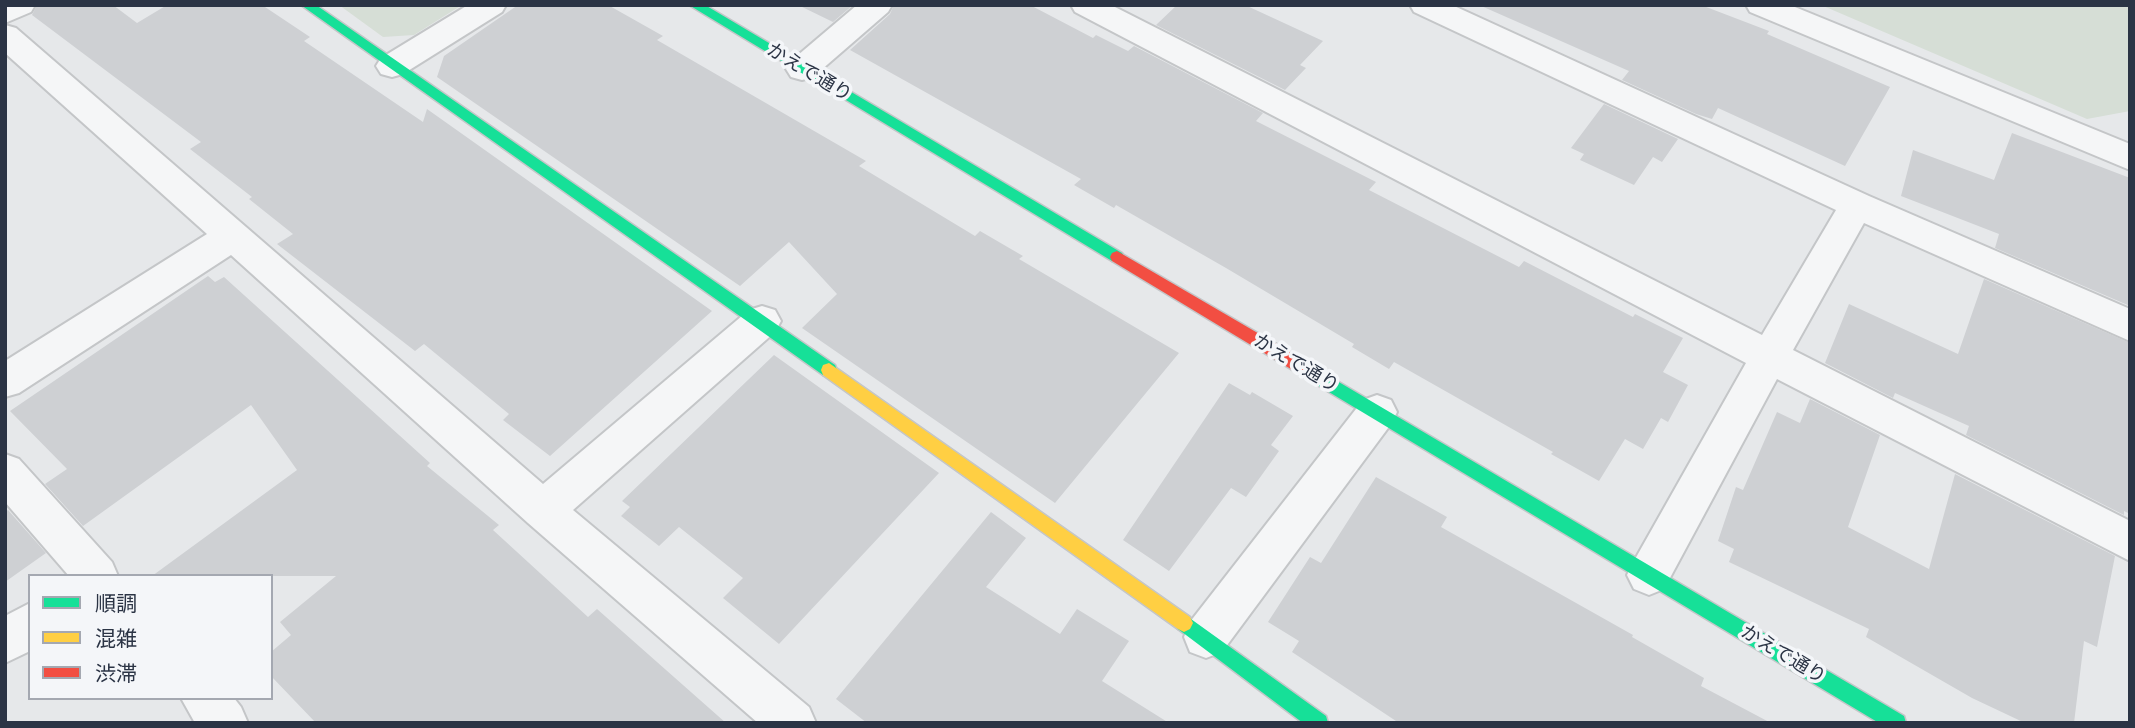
<!DOCTYPE html>
<meta charset="utf-8">
<style>
body{margin:0}
#map{position:relative;width:2135px;height:728px;overflow:hidden;background:#e6e8ea;font-family:"Archivo Narrow","Noto Sans JP",sans-serif}
canvas{display:block}
.frame{position:absolute;inset:0;border:7px solid #2b3445;pointer-events:none}
.legend{position:absolute;left:28px;top:574px;width:245px;height:126px;box-sizing:border-box;background:#f4f6f9;border:2px solid #a4a8b1;margin:0;padding:9px 12px;list-style:none;font-size:21px;color:#2b3445}
.legend li{display:flex;align-items:center;gap:14px;height:35px}
.legend b{width:35px;border:2px solid #a4a8b1}
</style>
<div id="map">
<canvas width="2135" height="728"></canvas>
<div class="frame"></div>
<ul class="legend">
<li><b style="height:9px;background:#16e098"></b>順調</li>
<li><b style="height:9px;background:#ffcf43"></b>混雑</li>
<li><b style="height:9px;background:#f24e42"></b>渋滞</li>
</ul>
</div>
<script>
const g = document.querySelector('canvas').getContext('2d');
g.lineJoin = 'round';
function paint(path, color) { g.fillStyle = color; g.fill(path, 'evenodd'); }
function trace(path, color, width, dash) { g.strokeStyle = color; g.lineWidth = width; g.lineCap = dash ? 'butt' : 'round'; g.setLineDash(dash || []); g.stroke(path); }
function drawText(font, color, halo, rows, align = 'center') {
  g.font = font + ' "Archivo Narrow","Noto Sans JP",sans-serif'; g.lineWidth = 7; g.setLineDash([]); g.textBaseline = 'middle'; g.strokeStyle = halo; g.fillStyle = color; for (const [text, x, y, turn = 0] of rows) {
    g.save(); g.translate(x, y); g.rotate((+turn || 0) * Math.PI / 180); g.textAlign = isNaN(turn) ? turn : align; if (halo) g.strokeText(text, 0, 0); g.fillText(text, 0, 0); g.restore();
  }
}
const green = new Path2D(`
 M339 5H462L414 35 383 37Z
 M1821 5H2130V111L2087 119Z`);
const building = new Path2D(`
 M37 5H113L137 23 167 5H262L310 37 304 41 423 122 427 109 712 311 550 456 503 420 509 414 424 344 415 351 277 244 293 234 249 199 252 197 190 149 201 142 32 15Z
 M518 5H608L663 36 657 40 866 161 859 166 975 236 980 231 1023 256 1019 259 1179 353 1055 503 802 328 837 294 789 242 740 286 437 77 444 56Z
 M798 5H853L833 22Z
 M894 5H1030L1093 38 1096 35 1128 51 1134 46 1263 113 1256 121 1376 182 1369 190 1519 267 1524 261 1633 317 1635 314 1683 338 1663 372 1688 385 1668 422 1661 418 1643 449 1625 439 1599 481 1551 454 1553 452 1394 362 1389 369 1352 347 1354 344 1226 268 1116 205 1114 208 1074 185 1081 179 850 50 890 14Z
 M1177 5H1245L1323 41 1300 65 1306 68 1285 90 1156 25Z
 M1479 5H1701L1769 31 1767 34 1890 87 1845 166 1718 108 1712 119 1696 114 1622 80 1629 71Z
 M1604 104 1678 139 1662 162 1653 157 1634 185 1580 160 1584 154 1571 148Z
 M2012 133 2130 178V306L1995 248 1999 234 1901 196 1913 150 1994 180Z
 M208 276 215 282 224 277 430 463 427 466 499 525 493 530 588 617 597 609 726 723H316L271 676V652L291 635 280 622 336 576H152L297 470 251 405 83 526 45 484 67 469 10 411Z
 M1984 279 2130 343V514L2124 511V515L1966 435 1969 426 1895 393 1893 398 1825 363 1849 304 1958 354Z
 M774 355 939 473 779 644 723 598 743 578 679 527 659 546 621 516 630 507 622 501Z
 M1229 383 1250 395 1252 392 1293 416 1271 445 1279 451 1246 497 1231 488 1169 571 1123 540Z
 M1810 399 1880 435 1848 527 1929 569 1955 474 2115 556 2097 647 2084 641 2074 723H2025L1972 698 1866 637 1869 629 1729 562 1734 549 1718 541 1736 487 1743 490 1777 412 1800 423Z
 M1376 477 1447 517 1441 527 1633 635 1632 637 1704 678 1701 686 1771 723H1399L1292 652 1299 641 1268 622 1310 557 1321 563Z
 M8 510 46 553 5 582V512Z
 M991 512 1026 538 986 587 1060 634 1077 609 1129 641 1102 681 1169 723H867L836 699Z`);
const street = new Path2D(`
 M5 5H35L31 12 5 23Z
 M468 5H506L502 12 403 74 392 77 381 74 376 66 381 58Z
 M857 5H892L888 12 813 77 802 80 791 77 786 69 791 61Z
 M1071 5H1111L1762 335 1836 210 1414 12 1410 5H1452L1869 196 2130 309V341L1864 223 1793 350 2130 521V561L1777 379 1664 589 1649 595 1634 589 1627 575 1634 561 1746 363 1075 12Z
 M1746 5H1790L2130 144V170L1750 12Z
 M5 25 16 28 543 484 749 310 762 306 775 310 781 321 775 332 573 510 809 707 816 723H758L528 523 231 255 19 393 5 397V361L207 234 5 53Z
 M1377 395 1391 400 1397 412 1391 424 1222 652 1206 658 1190 652 1184 637 1190 622 1363 400Z
 M5 454 19 459 112 562 118 576H69L5 502Z
 M30 603V651L5 663V616Z
 M181 698H234L241 707 248 723H195Z`);
const fast = new Path2D(`
 M301 5H316L835 365 837 370 835 375H823Z
 M689 5H705L1122 253 1124 257 1122 261H1112Z
 M1310 365 1904 716 1906 723H1879L1304 377 1302 372 1304 367Z
 M1184 614 1326 716 1328 723H1303L1178 629 1175 623 1178 617Z`);
const slow = new Path2D(`
 M829 363 1190 617 1193 623 1190 629 1184 632 1178 629 823 375 821 370 823 365Z`);
const jam = new Path2D(`
 M1117 251 1316 367 1318 372 1316 377H1304L1112 261 1110 257 1112 253Z`);
const streetNames = [
 ["かえで通り",809,73,31],
 ["かえで通り",1296,364,31],
 ["かえで通り",1783,655,31]
];
paint(green, '#d6ded6');
paint(building, '#ced0d3');
trace(street, '#c4c6c8', 4);
trace(fast, '#c4c6c8', 3);
trace(slow, '#c4c6c8', 3);
trace(jam, '#c4c6c8', 3);
paint(street, '#f5f6f7');
paint(fast, '#16e098');
paint(slow, '#ffcf43');
paint(jam, '#f24e42');
drawText('19px', '#2b3445', '#f4f6f9', streetNames);
</script>
